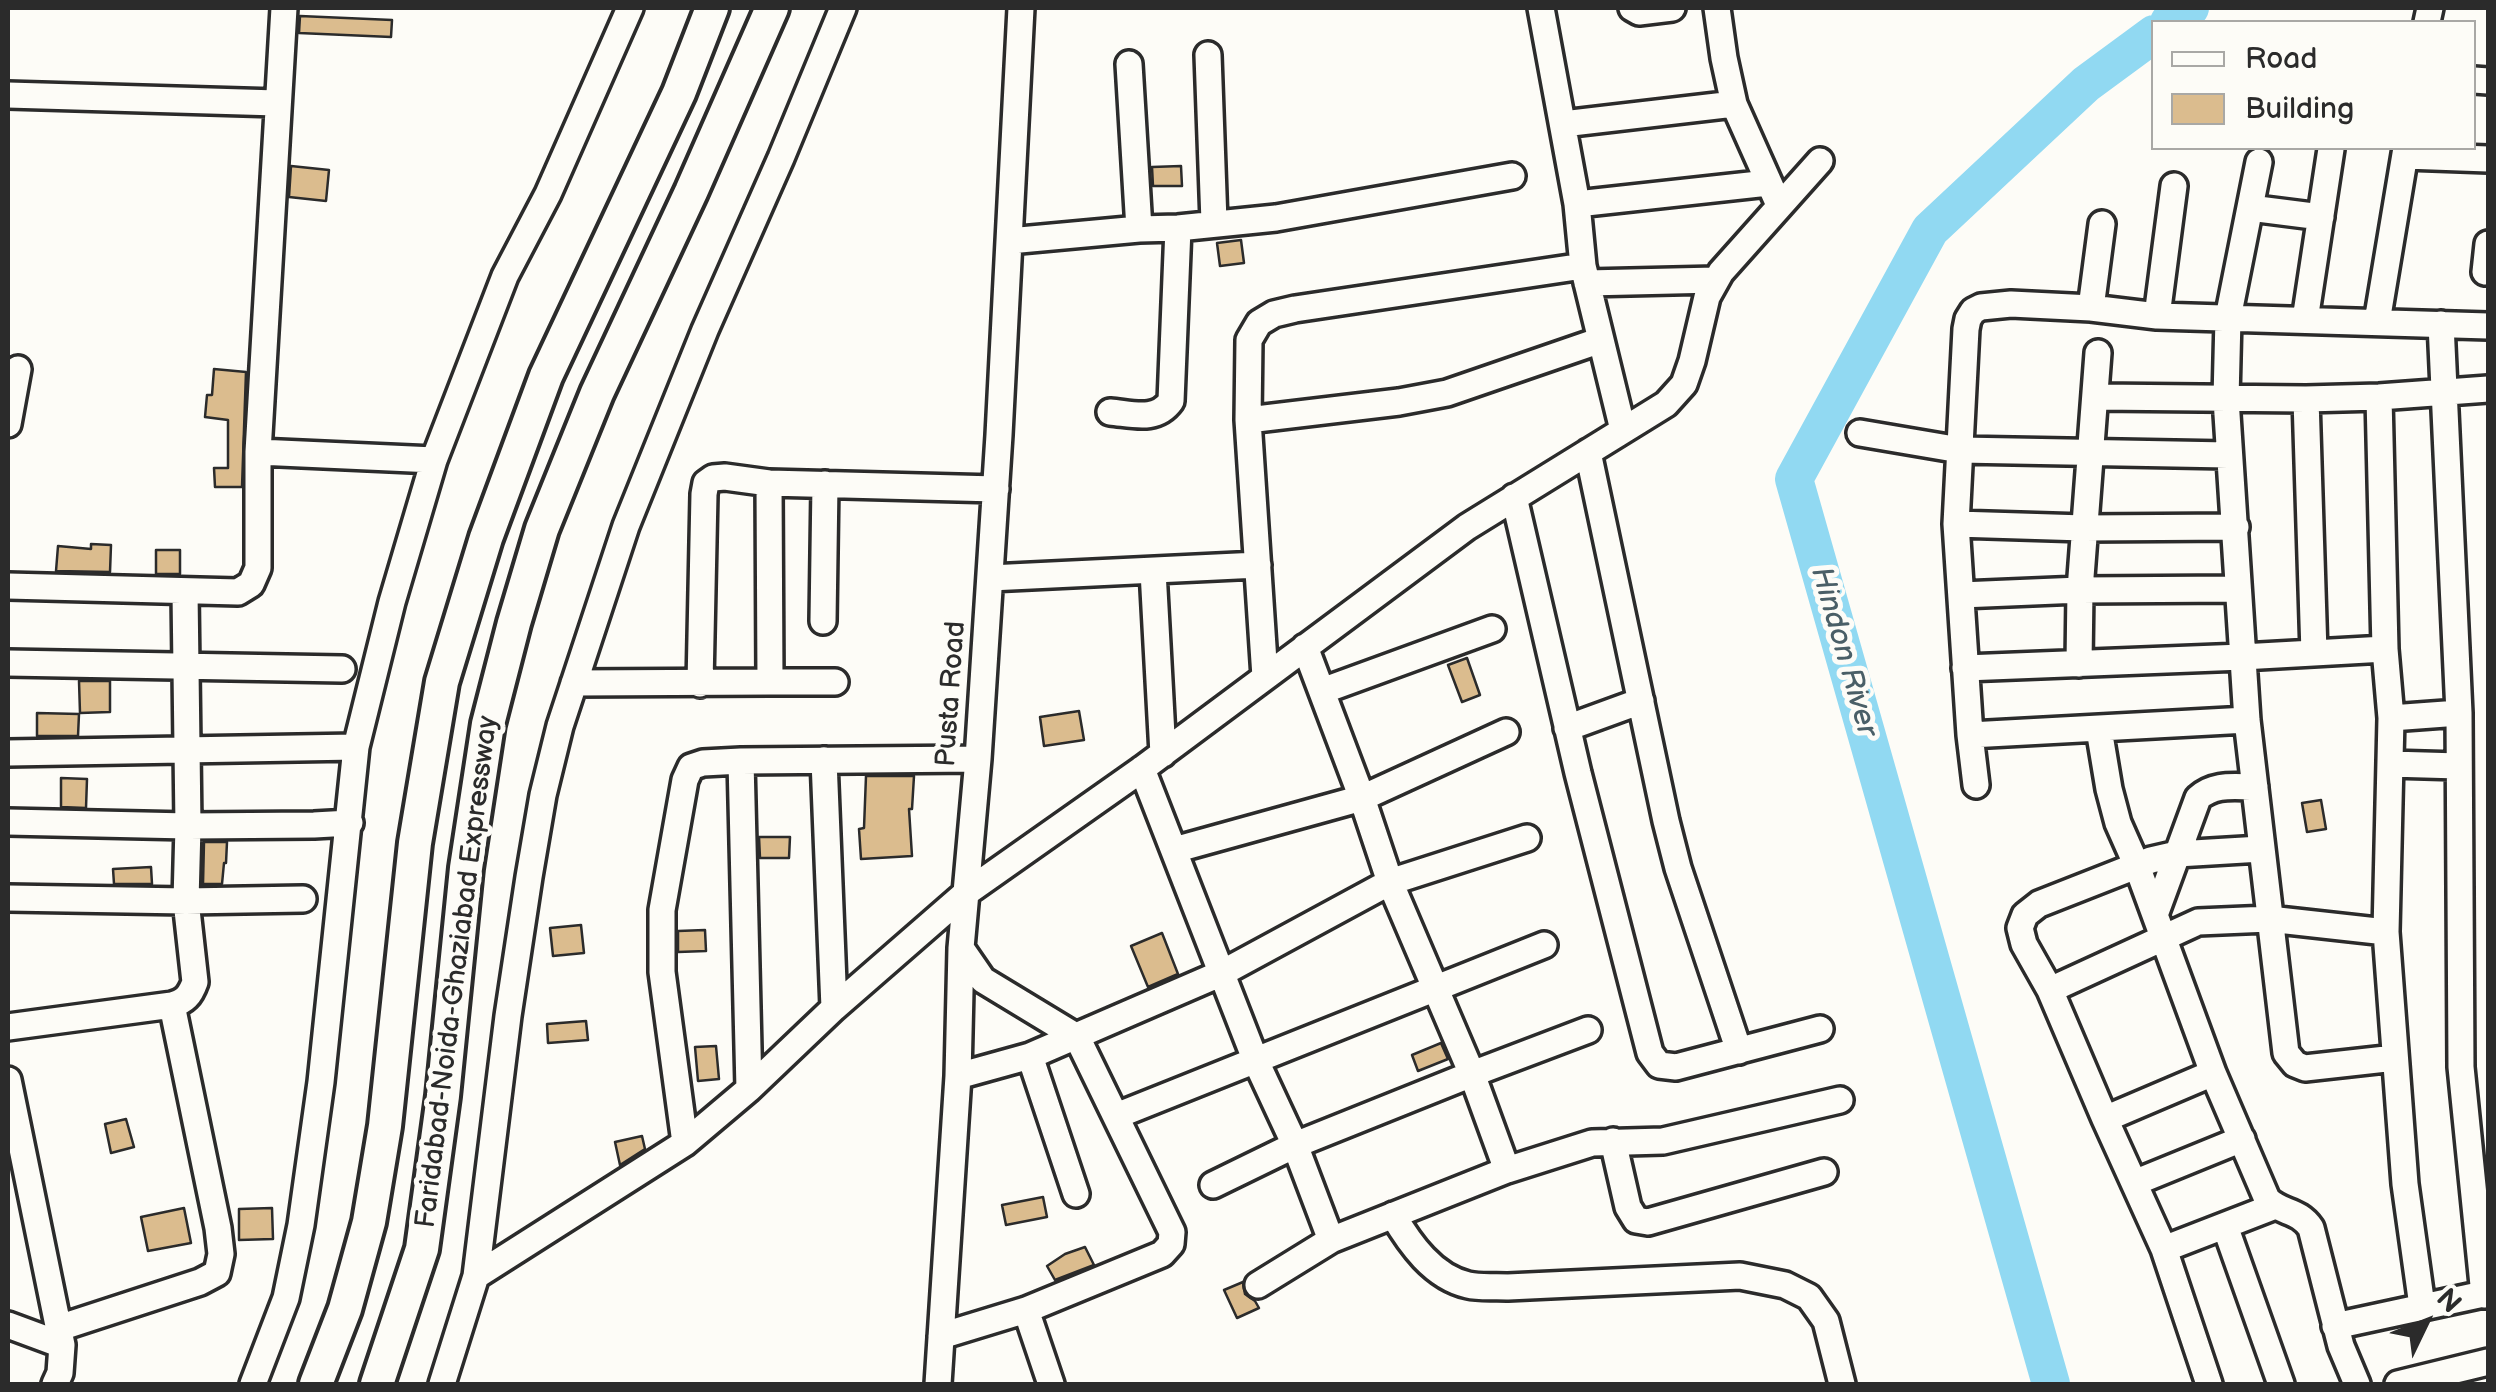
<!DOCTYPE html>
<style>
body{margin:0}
#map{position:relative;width:2496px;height:1392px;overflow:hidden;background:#fdfcf7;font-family:"Balsamiq Sans",sans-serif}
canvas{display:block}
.frame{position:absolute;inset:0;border:10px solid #2b2b2b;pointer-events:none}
.legend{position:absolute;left:2151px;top:20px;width:325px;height:130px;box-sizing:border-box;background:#fdfcf7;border:2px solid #a9a8a5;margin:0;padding:12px 18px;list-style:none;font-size:30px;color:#2b2b2b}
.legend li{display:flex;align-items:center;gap:20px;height:50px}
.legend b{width:50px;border:2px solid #a9a8a5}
.north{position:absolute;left:2376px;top:1272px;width:100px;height:100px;-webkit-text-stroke:8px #fdfcf7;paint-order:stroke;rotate:47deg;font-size:28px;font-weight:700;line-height:40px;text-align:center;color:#2b2b2b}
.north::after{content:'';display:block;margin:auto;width:35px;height:45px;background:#2b2b2b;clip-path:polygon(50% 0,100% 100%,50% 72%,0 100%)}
</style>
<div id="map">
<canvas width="2496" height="1392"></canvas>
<div class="frame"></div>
<ul class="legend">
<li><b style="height:12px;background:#fdfcf7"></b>Road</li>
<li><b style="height:28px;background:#dbbc8e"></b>Building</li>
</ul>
<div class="north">N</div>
</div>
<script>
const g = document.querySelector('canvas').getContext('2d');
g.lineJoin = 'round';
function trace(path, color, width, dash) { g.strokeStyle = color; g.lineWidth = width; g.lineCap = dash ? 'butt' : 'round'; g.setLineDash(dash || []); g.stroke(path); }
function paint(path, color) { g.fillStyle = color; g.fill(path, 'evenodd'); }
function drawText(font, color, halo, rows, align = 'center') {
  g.font = font + ' "Balsamiq Sans",sans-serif'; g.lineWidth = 10; g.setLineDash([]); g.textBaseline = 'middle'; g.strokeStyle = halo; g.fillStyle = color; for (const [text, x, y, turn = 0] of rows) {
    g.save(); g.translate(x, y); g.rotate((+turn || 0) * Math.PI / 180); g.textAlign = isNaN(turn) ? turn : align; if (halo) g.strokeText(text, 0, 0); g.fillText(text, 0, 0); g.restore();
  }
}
const river = new Path2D(`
 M2169 22 2190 8
 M2051 1384 1794 479 1930 230 2086 84 2154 34`);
const building = new Path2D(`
 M300 16 392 20 391 37 299 33Z
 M291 166 329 170 326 201 289 197Z
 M1181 166 1182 186H1153L1152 167Z
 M1241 240 1244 263 1220 266 1217 243Z
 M214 369 246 372 242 487H215L214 468H228V420L205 417 207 395H212Z
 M91 544 111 545 110 572 56 571 58 546 91 549Z
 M156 550H180V574H156Z
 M1467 658 1480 695 1462 702 1448 665Z
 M79 681H110V712L80 713Z
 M1079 711 1084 740 1044 746 1040 717Z
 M37 713 79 714 78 736H37Z
 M866 776H914L912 809H909L912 856 861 859 859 829 864 828Z
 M61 778 87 779 86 808 61 807Z
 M2321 800 2326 829 2307 832 2302 803Z
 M759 837H790L789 858H760Z
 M204 842H227L226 863H224L222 884H203Z
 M151 867 152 884H114L113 869Z
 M581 925 584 953 553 956 550 928Z
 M705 930 706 951 678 952V931Z
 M1162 933 1178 974 1148 987 1131 946Z
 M586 1021 588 1040 548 1043 547 1024Z
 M1441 1043 1448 1059 1418 1071 1412 1055Z
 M716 1046 719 1079 698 1081 695 1047Z
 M126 1119 134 1147 111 1153 105 1124Z
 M642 1136 645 1149 620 1165 615 1142Z
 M1043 1197 1047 1217 1006 1225 1002 1205Z
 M184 1208 191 1243 148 1251 141 1217Z
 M272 1208 273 1239 239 1240V1209Z
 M1085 1247 1094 1265 1055 1280 1047 1266 1065 1254Z
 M1243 1282 1245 1294 1255 1301 1259 1308 1237 1318 1224 1290Z`);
const minor = new Path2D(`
 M1541 8 1577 204 1583 266 1623 430
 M1632 8 1639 12 1672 8
 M1717 8 1724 58 1734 104 1779 205
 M2427 22 2430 8
 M1208 55 1214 222
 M1129 64 1139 229
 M2474 80 2488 81
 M8 95 277 103
 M1563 124 1734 104
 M2405 156 2488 159
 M2259 162 2228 318 2226 399 2247 720 2286 1053 2295 1064 2305 1068 2395 1058
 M1577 204 1768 183
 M2250 208 2321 217
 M1009 241 1139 229 1178 228 1276 218 1512 176
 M2485 272 2488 244
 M1587 283 1716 280
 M2091 308 2102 224
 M2157 316 2174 186
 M2305 320 2331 149
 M2377 322 2406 148
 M2441 324 2459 713 2461 1067 2484 1295
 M2096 397 2306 399 2379 397 2488 389
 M2379 397 2385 649 2391 718 2386 932 2405 1184 2422 1306
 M2306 399 2314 653
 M1110 412C1133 414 1156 422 1171 401L1178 228
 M1248 420 1399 402 1447 393 1601 340
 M8 424 18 369
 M1860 433 1960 450 2228 455
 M258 452 434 460
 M1588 452 1666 821 1678 868 1739 1051
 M769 483 770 682H835
 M1514 497 1578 773 1650 1053 1659 1065 1676 1067 1820 1029
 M1956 524 2084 528 2236 527
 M1153 571 1163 754
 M990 578 1258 565
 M8 586 238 592 251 584 258 568V452L284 8
 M1961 595 2080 590 2238 589
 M823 621 825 484
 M1305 647 1362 798 1390 882 1472 1074 1507 1170
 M8 663 342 669
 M2079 664 2080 590 2098 353
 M1965 668 2242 657 2385 649
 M1265 677 1248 420 1249 340 1259 323 1274 314 1295 309 1583 266
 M574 683 770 682
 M700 684 704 494 706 483 713 478 725 477 769 483 996 489
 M1322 691 1492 629
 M2391 718 2459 713
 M1567 728 1641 701
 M2099 729 2109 789 2118 823 2137 866 2213 1073 2267 1199C2282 1214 2298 1209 2311 1228L2341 1346 2357 1384
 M1970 735 2247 720
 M8 753 356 747
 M824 760 834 1008
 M741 761 749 1089
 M2390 764 2459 766
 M1142 769 1255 1059 1295 1145 1331 1240
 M1976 785 1970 735 1956 524 1966 329 1968 319 1973 311 1981 307 2011 304 2091 308 2157 316 2488 326
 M8 822 188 826 314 825 350 823
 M1174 850 1362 798 1506 732
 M8 898 186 901 303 899
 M2155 915 2198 798C2215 783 2234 787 2255 787
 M2050 990 2198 922 2269 919 2386 932
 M8 1027 172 1005
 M1030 1056 1076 1194
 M958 1076 1030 1056 1222 973 1390 882 1527 838
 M8 1080 62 1345 60 1373 55 1384
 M1116 1116 1544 945
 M2105 1119 2213 1073
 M1613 1141 1628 1207 1636 1220 1648 1222 1824 1172
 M685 1143 662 972V910L685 780 691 767 703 763 741 761 978 759
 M2134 1183 2242 1139
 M1213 1185 1295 1145 1472 1074 1588 1030
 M1393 1215C1410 1244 1433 1277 1468 1285 1480 1288 1495 1286 1508 1287L1740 1276 1785 1285 1809 1297 1826 1321 1842 1384
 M2225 1226 2281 1384
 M2164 1249 2275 1206
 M476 1276 685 1143 749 1089 834 1008 966 893 1142 769 1467 527 1666 404 1684 384 1692 361 1707 297 1721 272 1820 161
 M1258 1285 1331 1240 1507 1170 1592 1143 1663 1141 1840 1100
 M1026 1310 1051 1384
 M8 1325 62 1345
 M2335 1326 2488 1293
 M59 1328 200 1282 217 1273 221 1254 218 1228 172 1005C185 1001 190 996 195 982L186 901 188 826 185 591
 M941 1336 1026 1310 1162 1254 1171 1244 1172 1232 1077 1037 983 980 961 948
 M253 1384 286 1298 301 1225 321 1082 356 747 392 602 434 460 505 276 548 194 630 8
 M442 1384 476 1276 508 1016 529 877 543 795 560 726 626 526 705 330 781 158 843 8
 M938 1384 958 1076 961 948 978 759 999 435 1021 8
 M2209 1384 2164 1249 2105 1119 2050 990 2024 944 2020 928 2025 915 2039 904 2151 860 2177 854 2261 849
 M2398 1384 2488 1362`);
const major = new Path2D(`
 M316 1384 345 1309 369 1222 385 1126 415 843 442 682 486 538 546 376 679 93 712 8
 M377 1384 422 1249 443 1096 466 868 488 724 514 623 542 529 597 393 691 192 772 8`);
const streetNames = [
 ["Pusta Road",952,694,-86],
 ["Faridabad-Noida-Ghaziabad Expressway",458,972,-83]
];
const waterNames = [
 ["Hindon River",1843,652,74]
];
trace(river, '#91d9f2', 38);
paint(building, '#dbbc8e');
trace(building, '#2b2b2b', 2.5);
trace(minor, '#2b2b2b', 32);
trace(major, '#2b2b2b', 40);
trace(minor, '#fdfcf7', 25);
trace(major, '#fdfcf7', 32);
drawText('28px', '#2b2b2b', '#fdfcf7', streetNames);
drawText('italic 30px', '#4a5f67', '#fdfcf7', waterNames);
</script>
